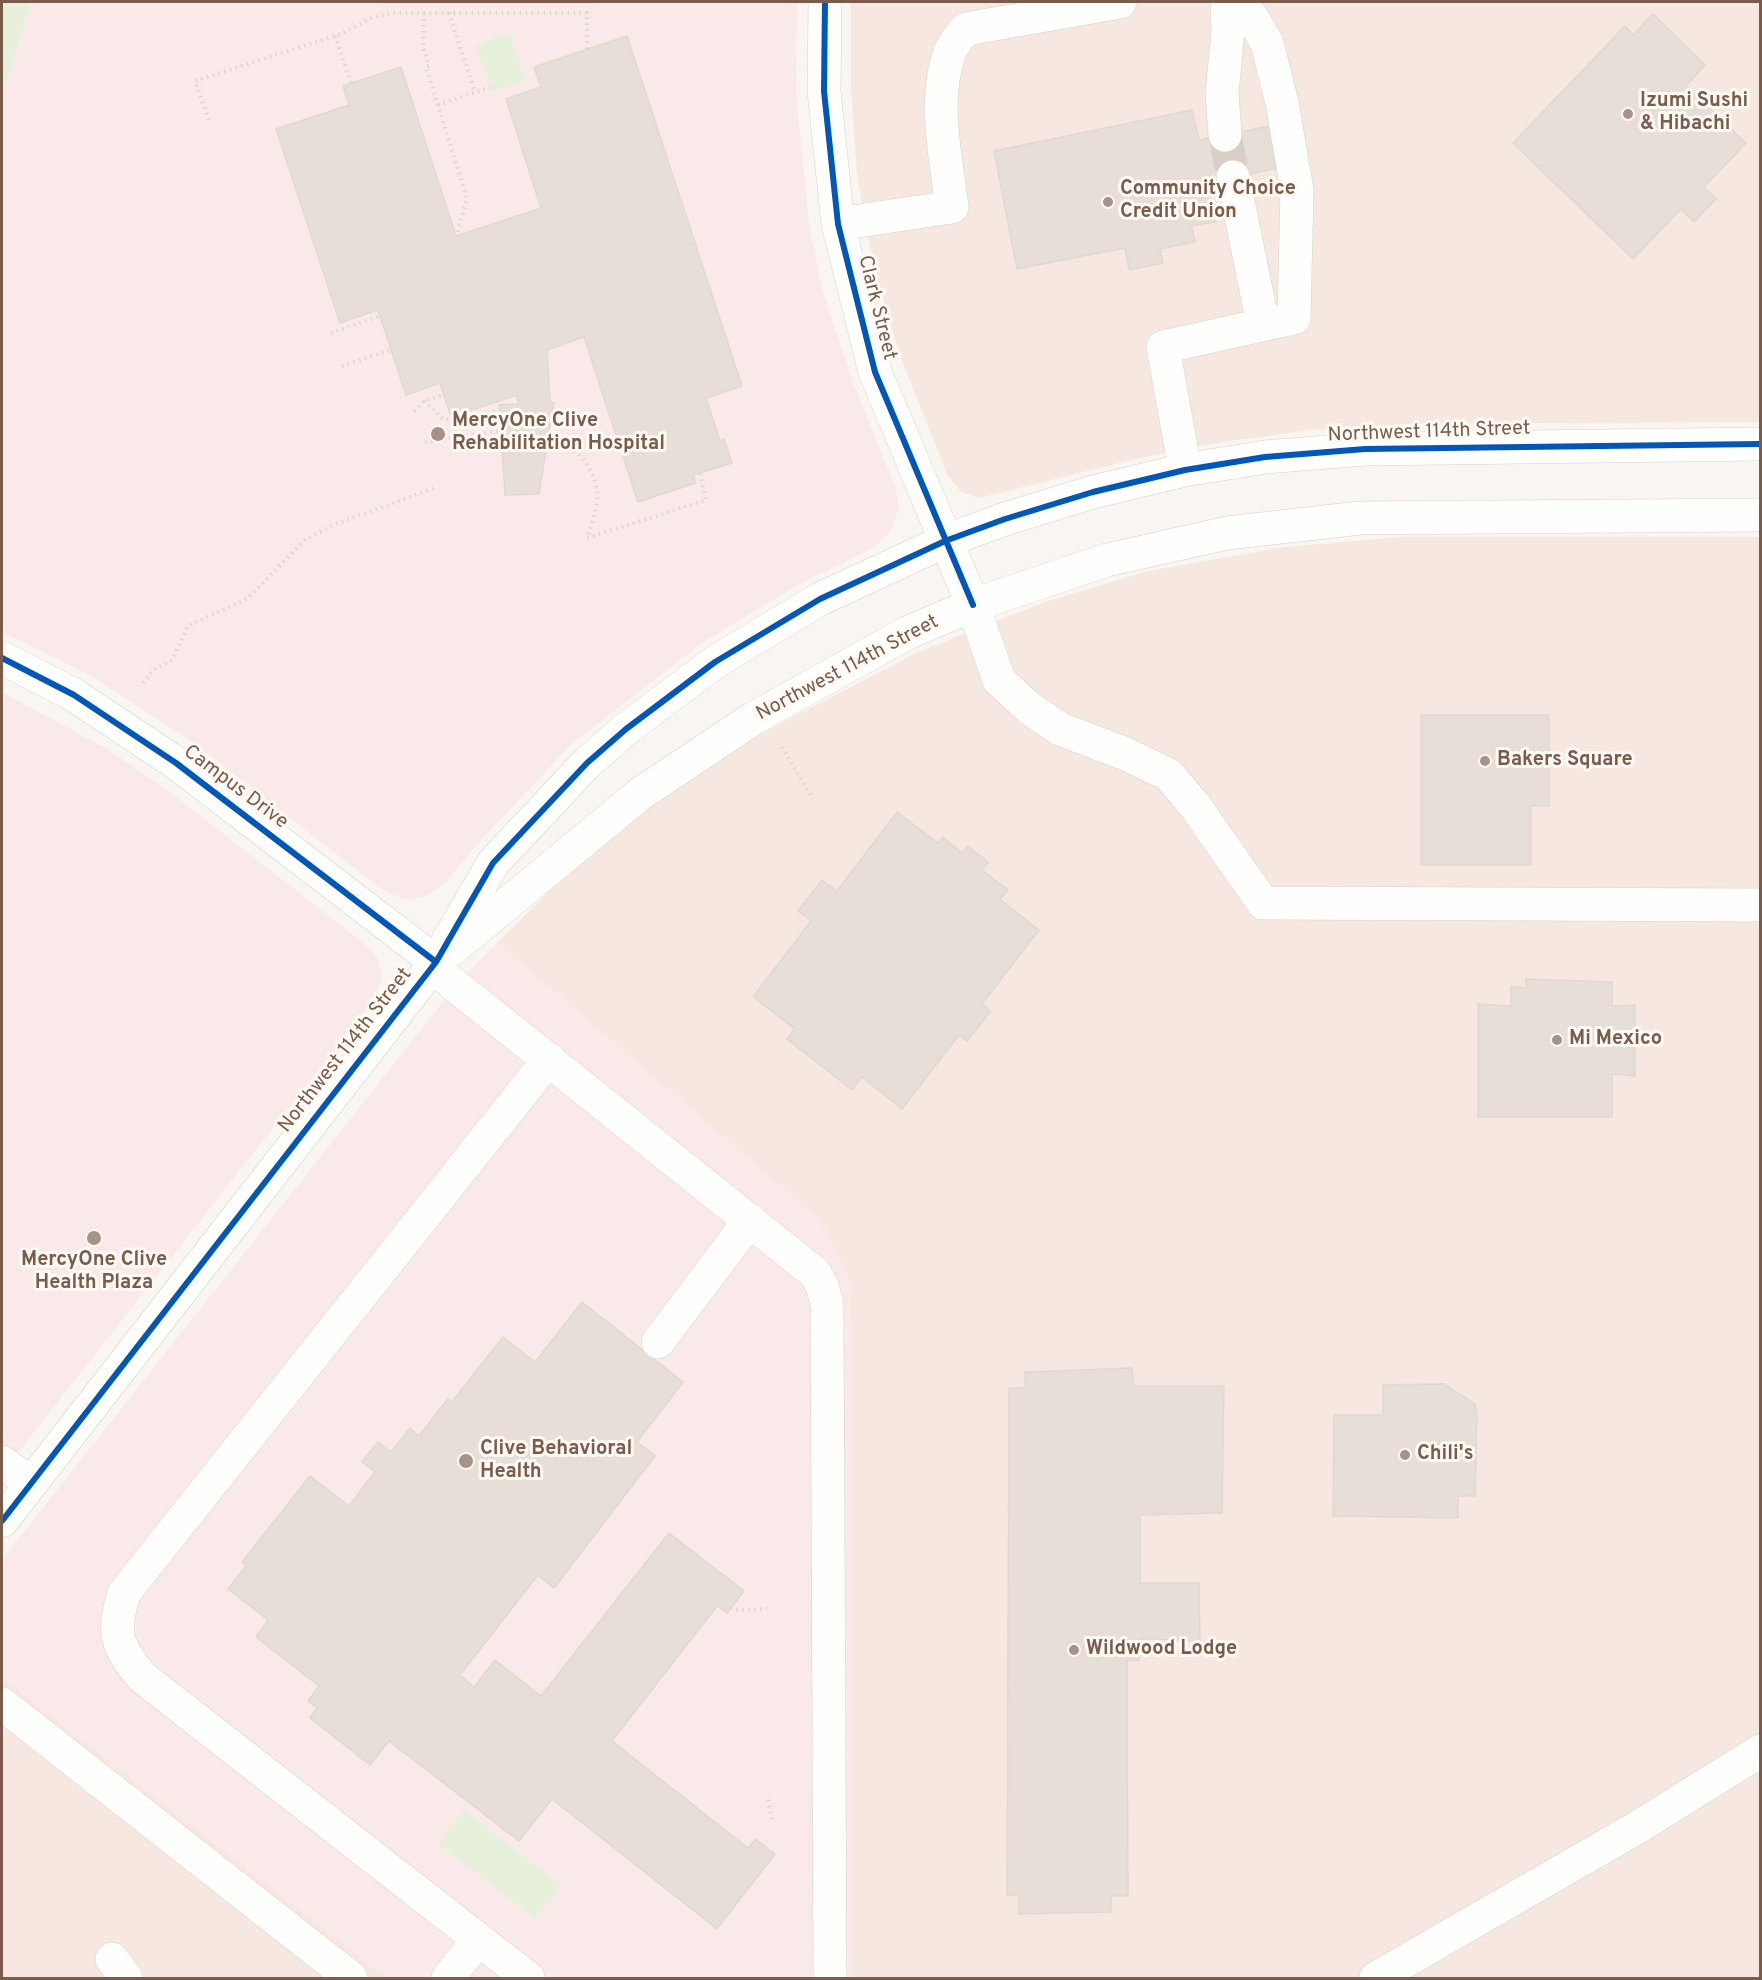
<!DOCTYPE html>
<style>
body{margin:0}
#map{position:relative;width:1762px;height:1980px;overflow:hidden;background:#f9f5f0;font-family:Overpass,sans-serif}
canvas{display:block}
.frame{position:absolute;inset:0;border:3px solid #7a5c4d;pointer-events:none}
</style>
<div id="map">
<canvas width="1762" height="1980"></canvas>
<div class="frame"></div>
</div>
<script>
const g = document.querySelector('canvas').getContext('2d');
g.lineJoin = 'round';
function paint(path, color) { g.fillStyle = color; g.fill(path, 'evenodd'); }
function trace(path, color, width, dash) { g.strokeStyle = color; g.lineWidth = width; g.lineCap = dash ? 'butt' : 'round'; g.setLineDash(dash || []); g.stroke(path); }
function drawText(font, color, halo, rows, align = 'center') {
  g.font = font + ' Overpass,sans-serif'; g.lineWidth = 6; g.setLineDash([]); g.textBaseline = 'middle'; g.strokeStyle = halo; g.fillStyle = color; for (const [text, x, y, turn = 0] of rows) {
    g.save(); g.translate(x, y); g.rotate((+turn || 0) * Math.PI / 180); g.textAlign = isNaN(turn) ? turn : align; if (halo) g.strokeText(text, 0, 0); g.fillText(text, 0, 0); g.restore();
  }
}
const commercial = new Path2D(`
 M851 2H1760V422L1404 424 1311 430 1223 442 1139 458 979 498 961 492 947 474 902 361 874 270 857 173 851 90Z
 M1400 537H1760V1978H2V1560L458 983 557 883 635 817 740 745 916 653 1042 603 1148 571 1285 547Z`);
const medical = new Path2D(`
 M31 2H797L796 92 809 224 822 289 852 380 895 487 899 507 892 529 875 547 799 584 702 643 573 743 478 843 446 882 424 897 405 899 384 891 193 742 88 674 2 632V98Z
 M2 692 107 749 162 786 361 941 377 957 382 978 372 1002 2 1473Z
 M498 943 820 1220 848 1273 853 1363V1978H387L2 1678V1560L458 983Z`);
const green = new Path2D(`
 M2 2H31L2 98Z
 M510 33 525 81 492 92 475 45Z
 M464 1810 561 1885 535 1919 438 1844Z`);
const building = new Path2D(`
 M1653 14 1705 65 1686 86 1746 143 1704 187 1716 199 1694 222 1681 209 1633 259 1513 143 1625 26 1633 35Z
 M627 36 742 386 706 398 720 441 724 439 732 463 693 475 696 483 638 502 584 337 547 350 550 403 554 402 539 494 505 495 499 405 518 404 517 395 451 417 440 383 406 395 378 310 340 323 276 129 349 105 343 86 401 67 456 236 541 208 506 99 541 87 534 67Z
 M1192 110 1199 140 1275 125 1284 167 1207 183 1215 222 1192 226 1195 242 1160 249 1163 263 1129 270 1125 248 1017 269 994 151Z
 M1421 715H1549V806H1531V865H1421Z
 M897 812 938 843 943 837 962 853 968 846 988 862 982 870 1008 890 1000 899 1039 930 982 1004 991 1011 967 1041 959 1035 902 1109 862 1077 852 1090 787 1039 795 1029 753 997 811 921 798 911 822 880 837 891Z
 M1526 979 1612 982V1006L1635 1005V1076L1612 1074V1117H1478V1004L1511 1006V986L1526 988Z
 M582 1302 683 1382 637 1442 655 1456 554 1588 538 1575 460 1675 474 1687 495 1660 541 1696 669 1533 744 1591 727 1613 717 1606 612 1741 748 1848 755 1839 775 1854 717 1929 552 1799 519 1841 389 1741 370 1765 310 1718 317 1708 308 1701 319 1686 256 1637 268 1620 228 1589 246 1566 242 1562 310 1476 349 1506 375 1472 362 1462 378 1442 391 1452 410 1428 419 1436 448 1399 452 1402 503 1337 535 1362Z
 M1132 1368 1134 1386H1224L1222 1513 1140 1515V1583H1199L1200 1641 1140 1639 1139 1660 1127 1661 1128 1896H1111V1912L1019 1914V1895H1007L1009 1388H1025V1372Z
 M1444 1384 1475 1404 1477 1413 1475 1496H1458V1518L1333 1516 1334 1415H1383V1385Z`);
const minorTunnel = new Path2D(`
 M1225 135 1233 177`);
const path = new Path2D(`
 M424 13 423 47 429 66 426 67 467 199 456 236
 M449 13 475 92
 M335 36 351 83
 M438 105 490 87
 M209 120 195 81 341 34 373 17 393 13H587V50
 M331 333 380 316
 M342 366 391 350
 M424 401 443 419 465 421 499 410
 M414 411 424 401 444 395
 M549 435C573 444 595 466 597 493 598 508 592 524 587 538L706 500 700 473
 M425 442 500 431
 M143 683 152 671 172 660 188 626 248 598 305 540 333 525 437 487
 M782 747 813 799
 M731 1607 736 1610 767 1609
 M768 1800 772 1820`);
const minor = new Path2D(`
 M825 2 824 91 838 224 875 372 973 605 999 680 1029 708 1060 729 1126 754 1169 775 1195 806 1263 903 1760 905
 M1225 135 1222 93 1228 31 1227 2
 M1233 177 1263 324
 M838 224 952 207C946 157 932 100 950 52 953 43 960 36 966 29L1120 2
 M1185 470 1163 347 1294 318 1297 190 1282 103 1267 43 1251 16 1233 2
 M2 658 74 695 176 763 436 962
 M450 951 640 794 754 718 907 633 973 605 1107 560 1227 533 1360 518 1760 515
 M432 967 815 1273 823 1288 827 1305 830 1978
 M658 1342 750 1220
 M2 1462 31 1483
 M2 1521 436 962 493 863 587 763 626 729 715 662 820 599 945 541 1005 519 1093 492 1185 470 1265 457 1365 449 1760 444
 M2 1704 351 1978
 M112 1959 126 1978
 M448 1978 478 1940
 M528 1978 142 1677C116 1646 112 1633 124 1593L549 1059
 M1376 1978 1638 1827 1760 1751`);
const cycleway = new Path2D(`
 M825 2 824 91 838 224 875 372 973 605
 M2 658 74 695 176 763 436 962
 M2 1521 436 962 493 863 587 763 626 729 715 662 820 599 945 541 1005 519 1093 492 1185 470 1265 457 1365 449 1760 444`);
const markers = [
 [1628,114,6,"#a69286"],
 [1108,202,6,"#a69286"],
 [438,434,8,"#a69286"],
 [1485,761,6,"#a69286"],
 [1557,1040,6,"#a69286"],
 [94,1238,8,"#a69286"],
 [1405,1455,6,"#a69286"],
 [466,1461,8,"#a69286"],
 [1074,1650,6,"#a69286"]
];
const poiNames = [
 ["Izumi Sushi",1640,102],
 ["& Hibachi",1640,125],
 ["Community Choice",1120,190],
 ["Credit Union",1120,213],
 ["MercyOne Clive",452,422],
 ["Rehabilitation Hospital",452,445],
 ["Bakers Square",1497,761],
 ["Mi Mexico",1569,1040],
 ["MercyOne Clive",94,1261,"center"],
 ["Health Plaza",94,1284,"center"],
 ["Clive Behavioral",480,1450],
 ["Health",480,1473],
 ["Chili's",1417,1455],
 ["Wildwood Lodge",1086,1650]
];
const streetNames = [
 ["Clark Street",876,308,76],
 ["Northwest 114th Street",1429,433,-2],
 ["Northwest 114th Street",848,669,-28],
 ["Campus Drive",235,788,37],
 ["Northwest 114th Street",346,1051,-52]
];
paint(commercial, '#f6e8e1');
paint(medical, '#fae9e9');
paint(green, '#e7f0db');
paint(building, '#e6ded7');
trace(building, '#e2d8d2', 1.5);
trace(minorTunnel, '#d9cfc7', 33, [33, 16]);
trace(minor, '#d7d1cb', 34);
trace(path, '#dcd5d0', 4, [1.5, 4.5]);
trace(minor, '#fefefd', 33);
trace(cycleway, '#0057b8', 6);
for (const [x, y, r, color] of markers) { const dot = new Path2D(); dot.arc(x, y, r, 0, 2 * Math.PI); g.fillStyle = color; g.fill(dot); trace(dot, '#fffaf3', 2); }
drawText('bold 20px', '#7a5c4d', '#fffaf3', poiNames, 'left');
drawText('20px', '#7a5c4d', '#fffaf3', streetNames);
</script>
